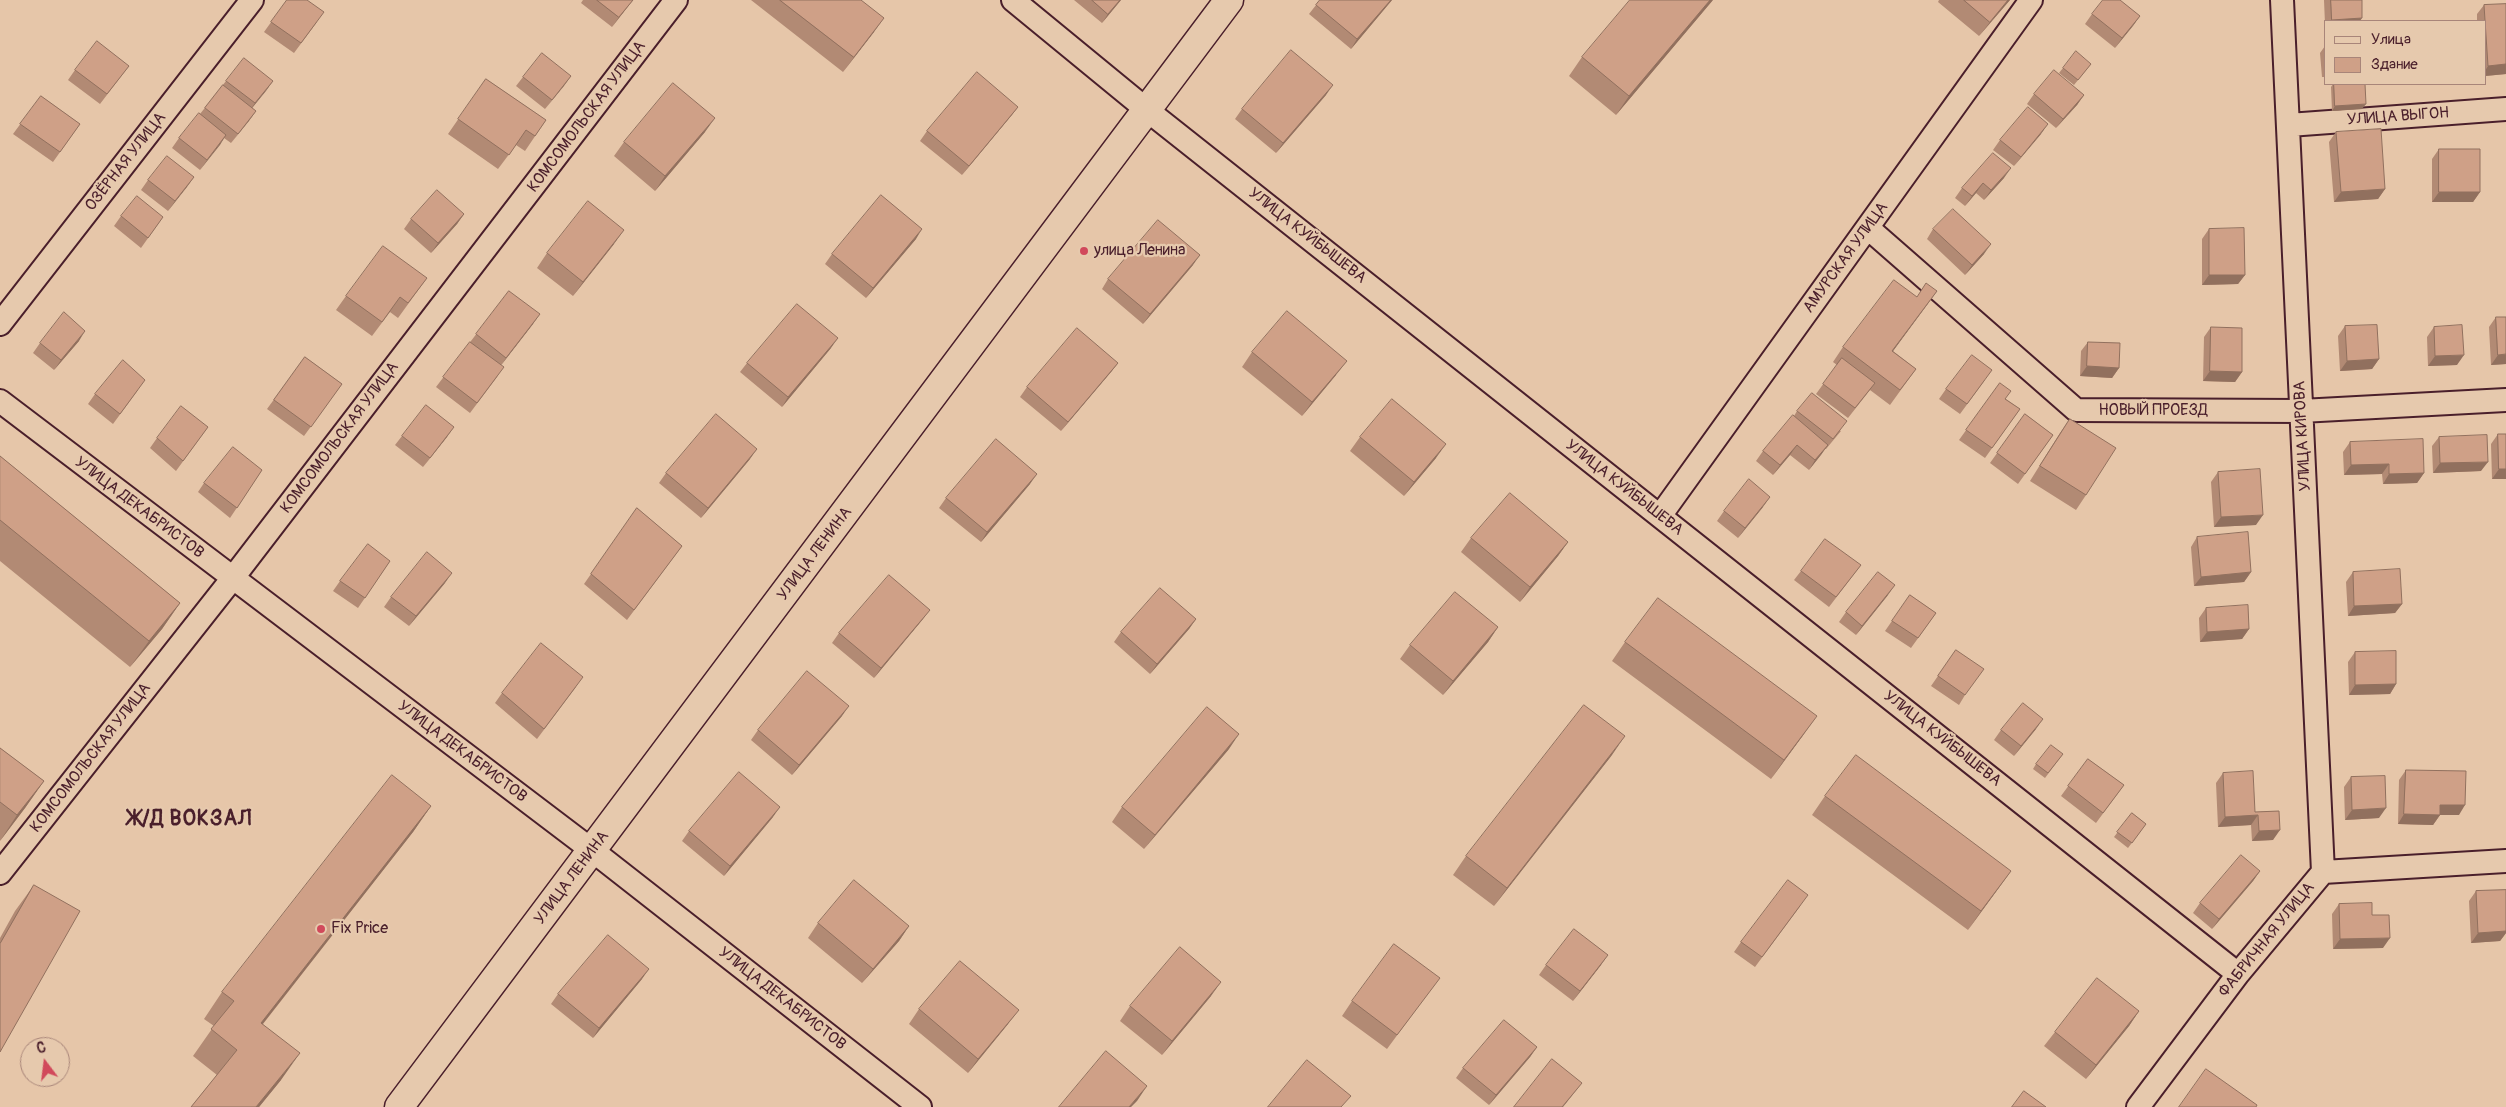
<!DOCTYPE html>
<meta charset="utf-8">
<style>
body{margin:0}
#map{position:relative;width:2506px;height:1107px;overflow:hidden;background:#e6c6a9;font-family:Pangolin,sans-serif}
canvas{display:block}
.legend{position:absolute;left:2324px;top:20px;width:162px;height:65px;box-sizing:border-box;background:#e6c9ad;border:1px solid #a88579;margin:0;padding:6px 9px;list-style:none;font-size:15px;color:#4a1f2b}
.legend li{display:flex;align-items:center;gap:10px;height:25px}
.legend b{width:25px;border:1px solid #a88579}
.north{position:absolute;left:20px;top:1037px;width:50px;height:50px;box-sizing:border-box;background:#e6c9ad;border:1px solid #a88579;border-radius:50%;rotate:345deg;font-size:14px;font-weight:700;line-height:20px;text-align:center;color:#4a1f2b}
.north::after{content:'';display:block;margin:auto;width:18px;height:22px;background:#d1495b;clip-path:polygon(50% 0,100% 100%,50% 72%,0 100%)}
</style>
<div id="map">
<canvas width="2506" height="1107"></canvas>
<ul class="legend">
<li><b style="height:6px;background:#e6c9ad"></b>Улица</li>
<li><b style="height:14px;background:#cfa087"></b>Здание</li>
</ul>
<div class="north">С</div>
</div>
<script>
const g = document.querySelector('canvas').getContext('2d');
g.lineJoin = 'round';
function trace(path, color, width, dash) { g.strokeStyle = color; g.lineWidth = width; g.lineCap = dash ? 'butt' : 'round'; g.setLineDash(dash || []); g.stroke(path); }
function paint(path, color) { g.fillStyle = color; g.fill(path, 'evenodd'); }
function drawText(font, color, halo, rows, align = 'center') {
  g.font = font + ' Pangolin,sans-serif'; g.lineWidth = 4.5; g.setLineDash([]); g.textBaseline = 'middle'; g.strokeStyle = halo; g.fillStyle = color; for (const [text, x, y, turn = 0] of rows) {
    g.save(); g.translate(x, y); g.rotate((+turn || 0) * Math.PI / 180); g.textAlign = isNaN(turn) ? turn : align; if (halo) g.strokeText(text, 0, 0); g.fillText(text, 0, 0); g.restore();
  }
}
const street = new Path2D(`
 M1013 0 1147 110 2238 974
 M2282 0 2323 872
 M2289 125 2506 109
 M1868 228 2076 410 2301 411 2506 400
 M0 324 252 0
 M0 401 593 851 920 1107
 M1660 516 2031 0
 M0 873 232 579 676 0
 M2138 1107 2238 974 2323 872 2506 861`);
const secondary = new Path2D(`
 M399 1107 1229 0`);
const wall = new Path2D(`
 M287 0 317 22 294 53 264 32Z
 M583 0H633L612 27 581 3Z
 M751 0H861L874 32 843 72Z
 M1074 0H1121L1102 23Z
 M1320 0H1392L1351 49 1309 14Z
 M1713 0 1616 115 1569 76 1582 57Z
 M1939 0H2010L1979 36 1938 2Z
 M2324 0H2362L2360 21H2325V24Z
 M2506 4V74L2485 76V21H2477V14L2484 5Z
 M2092 14 2140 16 2115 48 2085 24Z
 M2325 46V77H2322L2320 53Z
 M2091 64 2074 85 2059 73 2063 68Z
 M129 66 100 104 68 80 75 70Z
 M571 76 545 109 516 86 523 77Z
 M486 79 546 120 525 151 516 145 498 169 448 134Z
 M226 81H273L252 108 256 111 231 143 224 138 200 170 172 148 179 138 200 114Z
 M2333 84H2365L2362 109 2332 111 2331 87Z
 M2034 94 2084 95 2077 105 2056 128 2027 104Z
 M1326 95 1276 153 1235 119 1242 109Z
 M41 96 80 124 53 162 13 134Z
 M1018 107 1011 116 962 175 920 141 927 131Z
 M705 132 655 191 614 156 624 142Z
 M2336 132 2385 189 2378 199 2334 202 2329 142Z
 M2041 134 2014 166 1993 150 2000 140Z
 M2439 149 2480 192 2473 202H2432V159Z
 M194 177 168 211 141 190 148 180Z
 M2004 178 1984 200 1976 193 1965 206 1955 198 1962 188Z
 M464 214 457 224 431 253 404 229 411 219Z
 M121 216 163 217 141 248 114 226Z
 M1933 229 1984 254 1965 275 1927 239Z
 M2209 229 2245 275 2238 284 2202 285V239Z
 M916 239 866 298 825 264 832 254Z
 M614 244 573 296 537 268 547 253Z
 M1193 265 1143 324 1102 289 1108 279Z
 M427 278 398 318 390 312 372 336 336 310 346 296Z
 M509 291 533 324 501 365 497 377 470 413 436 387Z
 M1937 291 1893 351 1916 369 1890 405 1870 390 1848 418 1816 394 1837 365 1833 362 1843 347 1917 297Z
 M2496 317 2506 364 2491 365 2489 327Z
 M2345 326 2379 359 2372 369 2340 371 2338 336Z
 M2211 327 2242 372 2235 382 2203 381 2204 337Z
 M2434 327 2457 365 2428 366 2427 337Z
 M79 341 54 370 33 353 40 343Z
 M2088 342 2119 368 2112 378 2080 376 2081 351Z
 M831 348 782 407 740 372 747 363Z
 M1252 352 1336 375 1302 416 1242 367Z
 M305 357 342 384 304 436 267 409Z
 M1118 363 1111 372 1061 431 1020 397 1027 387Z
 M1985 380 1960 414 1939 399 1946 389Z
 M2000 383 2006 399 2020 409 1985 458 1959 440Z
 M138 390 113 424 88 404 95 394Z
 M1797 411 1841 431 1826 449H1825L1809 470 1790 455 1773 475 1756 461 1763 451 1794 416Z
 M2025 414 2053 435 2018 484 1990 463Z
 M2070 419 2086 495 2076 510 2030 481 2060 433Z
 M208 427 176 471 150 448 157 438Z
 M2498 434H2506V479H2492L2491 444Z
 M402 436 447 437 423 467 395 445Z
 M1360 437 1436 458 1404 496 1350 451Z
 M2439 437 2481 471 2433 473 2432 446Z
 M2350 442 2424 473 2417 483 2383 484 2382 474 2344 475 2343 452Z
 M0 456 180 603 162 629 130 667 0 561Z
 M750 459 701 518 659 483 666 473Z
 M262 470 230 518 198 492 204 483Z
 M2218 472 2256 525 2214 527 2211 482Z
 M1030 484 981 542 939 508 946 498Z
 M1763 507 1738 538 1717 521 1724 511Z
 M637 508 682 546 627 620 584 584Z
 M2197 537 2251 572 2244 582 2194 586 2191 547Z
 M1471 538 1568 542 1558 556 1520 602 1461 552Z
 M390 561 358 608 333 591 340 581Z
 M1861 565 1829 607 1794 580 1801 571Z
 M2353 572 2402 604 2395 613 2348 616 2346 582Z
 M445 583 409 626 384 607 391 597Z
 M1888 595 1856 635 1839 622 1846 612Z
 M1910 595 1936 613 1911 648 1885 631Z
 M2206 608 2249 629 2242 639 2200 642 2199 618Z
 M923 619 874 678 832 643 839 633Z
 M1196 619 1189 629 1150 674 1114 642 1121 632Z
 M1498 627 1488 642 1443 695 1400 659 1410 645Z
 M1625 642 1804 734 1771 779 1612 661Z
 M1956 650 1965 695 1959 705 1931 686Z
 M2355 652 2396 684 2390 694 2349 695 2348 662Z
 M576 687 537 739 495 703 502 693Z
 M842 716 792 775 751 740 758 730Z
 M2036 729 2014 756 1994 740 2001 730Z
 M0 748 44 781 25 808 0 841Z
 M1229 749 1144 849 1112 822 1122 807Z
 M2063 754 2045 778 2033 769 2036 764Z
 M1612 755 1494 906 1453 875 1466 856Z
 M2088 759 2124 785 2096 823 2061 796Z
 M2406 770 2459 815H2440L2433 825 2398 824 2399 780Z
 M2223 773 2255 812 2279 811 2273 840 2252 841 2251 825 2218 827 2216 783Z
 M2351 777 2379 818 2345 820 2344 787Z
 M1825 796 2011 871 1968 930 1812 815Z
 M431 806 413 832 263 1024 281 1080 259 1107H191L217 1075 193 1056 214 1026 204 1019 222 992Z
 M2132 813 2146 824 2128 848 2114 837Z
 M773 817 724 876 682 841 689 831Z
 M2260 871 2253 881 2212 929 2193 913 2200 903Z
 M34 885 0 1052V938L15 911Z
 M2506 890V933L2500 941 2471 943 2469 901 2476 891Z
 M2339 904 2372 915 2383 948 2333 949 2332 914Z
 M1801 905 1755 967 1734 952 1741 942Z
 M818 923 909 926 899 941 862 983 808 938Z
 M1546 965H1601L1573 1001 1539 975Z
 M642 979 593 1038 551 1004 558 994Z
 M1429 992 1387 1049 1342 1016 1352 1001Z
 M1211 996 1162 1055 1120 1021 1130 1006Z
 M919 1009 1008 1024 968 1073 909 1024Z
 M2139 1011 2129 1026 2086 1079 2044 1046 2055 1032Z
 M1537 1047 1530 1057 1489 1105 1456 1078 1463 1068Z`);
const shadedWall = new Path2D(`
 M633 0 612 27 619 17Z
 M1120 0H1121L1102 23 1108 14Z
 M1391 0H1392L1351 49 1357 39Z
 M1710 0H1713L1616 115 1629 96Z
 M2008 0H2010L1979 36 1990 22Z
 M2140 16 2133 26 2115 48 2122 38Z
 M884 18 874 32 843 72 854 57Z
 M2362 18 2360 21H2331L2332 20Z
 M2506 64V74L2485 76V71L2488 66Z
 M571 76 564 86 545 109 552 100Z
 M273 81 266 91 248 113 255 103Z
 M1333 85 1326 95 1276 153 1283 143Z
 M2084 95 2077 105 2056 128 2063 119Z
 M2366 104 2362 109 2332 111 2335 106Z
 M1018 107 1011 116 962 175 969 166Z
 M256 111 249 121 231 143 238 134Z
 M715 118 705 132 655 191 665 176Z
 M2048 124 2041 134 2014 166 2021 157Z
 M226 135 220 145 200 170 207 160Z
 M2011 168 2004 178 1984 200 1991 190Z
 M194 177 187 187 168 211 175 201Z
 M1983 183 1976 193 1965 206 1972 196Z
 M2385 189 2378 199 2334 202 2341 192Z
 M2439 192H2480L2473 202H2432Z
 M464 214 457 224 431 253 438 243Z
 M922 229 916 239 866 298 873 288Z
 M624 230 614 244 573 296 583 282Z
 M1991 244 1984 254 1965 275 1972 265Z
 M1200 255 1193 265 1143 324 1150 314Z
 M2209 275H2245L2238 284 2202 285Z
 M1937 291 1927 305 1882 366 1892 351Z
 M540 314 533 324 499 368 506 358Z
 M85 331 79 341 54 370 61 360Z
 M838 338 831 348 782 407 788 397Z
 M2506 354V364L2491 365 2498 355Z
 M2464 355 2457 365 2428 366 2435 356Z
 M2379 359 2372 369 2340 371 2347 361Z
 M1347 361 1336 375 1302 416 1312 402Z
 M1118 363 1111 372 1061 431 1068 422Z
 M2087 366 2119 368 2112 378 2080 376Z
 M2210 371 2242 372 2235 382 2203 381Z
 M454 427 447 437 423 467 430 458Z
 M1446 444 1436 458 1404 496 1414 482Z
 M1797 445 1790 455 1773 475 1780 465Z
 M1828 445 1821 455 1809 470 1815 460Z
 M757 449 750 459 701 518 708 508Z
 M2488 462 2481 471 2433 473 2440 463Z
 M2389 464 2382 474 2344 475 2351 465Z
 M2499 469H2506V479H2492Z
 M2424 473 2417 483 2383 484 2389 474Z
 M1037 474 1030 484 981 542 987 532Z
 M1770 497 1763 507 1738 538 1745 528Z
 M2263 515 2256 525 2214 527 2221 517Z
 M1568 542 1558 556 1520 602 1530 587Z
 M2251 572 2244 582 2194 586 2201 577Z
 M452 573 445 583 409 626 416 616Z
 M1895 585 1888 595 1856 635 1862 626Z
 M180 603 162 629 130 667 149 641Z
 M2402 604 2395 613 2348 616 2354 606Z
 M930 610 923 619 874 678 881 668Z
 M1196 619 1189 629 1150 674 1157 664Z
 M1498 627 1488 642 1443 695 1453 681Z
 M2249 629 2242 639 2200 642 2207 632Z
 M2396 684 2390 694 2349 695 2355 685Z
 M849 706 842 716 792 775 799 765Z
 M1817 716 1804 734 1771 779 1784 760Z
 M2043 719 2036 729 2014 756 2021 746Z
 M1239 734 1229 749 1144 849 1155 835Z
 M1625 736 1612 755 1494 906 1507 888Z
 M44 781 25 808 0 841 17 815Z
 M2440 805H2465L2459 815H2440L2433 825 2398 824 2404 814Z
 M431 806 413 832 243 1049 261 1023Z
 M780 807 773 817 724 876 730 866Z
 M2386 808 2379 818 2345 820 2352 810Z
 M2258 815 2251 825 2218 827 2225 817Z
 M2280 830 2273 840 2252 841 2259 831Z
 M2011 871 1998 889 1968 930 1981 911Z
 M2260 871 2253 881 2212 929 2219 919Z
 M909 926 899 941 862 983 873 969Z
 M2506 931V933L2500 941 2471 943 2478 933Z
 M2390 938 2383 948 2333 949 2340 939Z
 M1608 955 1601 965 1573 1001 1580 991Z
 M649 969 642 979 593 1038 599 1028Z
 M1221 982 1211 996 1162 1055 1172 1041Z
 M1019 1010 1008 1024 968 1073 978 1059Z
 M2139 1011 2129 1026 2086 1079 2096 1065Z
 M1537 1047 1530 1057 1489 1105 1496 1095Z
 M300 1053 281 1080 259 1107H256Z
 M1582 1083 1563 1107H1562Z
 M1147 1086 1137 1101 1131 1107H1129Z`);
const building = new Path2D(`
 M287 0H307L324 12 301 43 271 22Z
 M597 0H633L619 17Z
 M780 0H861L884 18 854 57Z
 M1092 0H1120L1108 14Z
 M1320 0H1391L1357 39 1316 5Z
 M1630 0H1710L1629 96 1582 57Z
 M1964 0H2008L1990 22Z
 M2103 0H2120L2140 16 2122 38 2092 14Z
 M2331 0H2362V18L2332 20Z
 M2506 4V64L2488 66 2484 5Z
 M97 41 129 66 107 94 75 70Z
 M1291 50 1333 85 1283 143 1242 109Z
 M2076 51 2091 64 2078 80 2063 68Z
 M542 53 571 76 552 100 523 77Z
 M244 58 273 81 255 103 226 81Z
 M2054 70 2084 95 2063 119 2034 94Z
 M977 72 1018 107 969 166 927 131Z
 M486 79 546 120 535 136 526 130 509 155 458 119Z
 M673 83 715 118 665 176 624 142Z
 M2334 84H2365L2366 104 2335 106Z
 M223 85 256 111 238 134 205 108Z
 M41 96 80 124 60 152 20 124Z
 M2028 107 2048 124 2021 157 2000 140Z
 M199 113 226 135 207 160 179 138Z
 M2381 129 2385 189 2341 192 2336 132Z
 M2439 149H2480V192H2439Z
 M1993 153 2011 168 1991 190 1983 183 1972 196 1962 188Z
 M167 156 194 177 175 201 148 180Z
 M437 190 464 214 438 243 411 219Z
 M881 195 922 229 873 288 832 254Z
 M137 196 163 217 148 238 121 216Z
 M588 201 624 230 583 282 547 253Z
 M1953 209 1991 244 1972 265 1933 229Z
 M1158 220 1200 255 1150 314 1108 279Z
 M2244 228 2245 275H2209V229Z
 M383 246 427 278 408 303 400 297 382 322 346 296Z
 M1894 280 1917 297 1926 283 1937 291 1892 351 1916 369 1900 390 1843 347Z
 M509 291 540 314 506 358 476 334Z
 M797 304 838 338 788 397 747 363Z
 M1287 311 1347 361 1312 402 1252 352Z
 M64 312 85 331 61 360 40 343Z
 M2496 317H2506V354L2498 355Z
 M2377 325 2379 359 2347 361 2345 326Z
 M2462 325 2464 355 2435 356 2434 327Z
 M2211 327 2242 328V372L2210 371Z
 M1077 328 1118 363 1068 422 1027 387Z
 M470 342 504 367 477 403 443 377Z
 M2088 342 2120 343 2119 368 2087 366Z
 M1972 355 1992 370 1967 404 1946 389Z
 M305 357 342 384 311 427 274 400Z
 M1842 358 1875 383 1855 408 1823 384Z
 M123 360 145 380 120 414 95 394Z
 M2000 383 2011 391 2005 399 2020 409 1992 448 1966 430Z
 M1812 393 1847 421 1833 439 1797 411Z
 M1392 399 1446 444 1414 482 1360 437Z
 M426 405 454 427 430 458 402 436Z
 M181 406 208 427 183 461 157 438Z
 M716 414 757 449 708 508 666 473Z
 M2025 414 2053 435 2025 474 1997 453Z
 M1793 415 1828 445 1815 460 1797 445 1780 465 1763 451Z
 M2070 419 2116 448 2086 495 2040 466Z
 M2498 434H2506V469H2499Z
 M2487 435 2488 462 2440 463 2439 437Z
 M996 439 1037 474 987 532 946 498Z
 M2423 439 2424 473 2389 474V464L2351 465 2350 442Z
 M233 447 262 470 237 508 204 483Z
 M0 456 180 603 149 641 0 520Z
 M2260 469 2263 515 2221 517 2218 472Z
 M1749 479 1770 497 1745 528 1724 511Z
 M1510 493 1568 542 1530 587 1471 538Z
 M637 508 682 546 634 610 591 574Z
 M2248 532 2251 572 2201 577 2197 537Z
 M1825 539 1861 565 1836 597 1801 571Z
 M368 544 390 561 365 598 340 581Z
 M427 552 452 573 416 616 391 597Z
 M2400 569 2402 604 2354 606 2353 572Z
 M1878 572 1895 585 1862 626 1846 612Z
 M889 575 930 610 881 668 839 633Z
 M1160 588 1196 619 1157 664 1121 632Z
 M1455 592 1498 627 1453 681 1410 645Z
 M1910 595 1936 613 1918 638 1892 621Z
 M1658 598 1817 716 1784 760 1625 642Z
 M2248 605 2249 629 2207 632 2206 608Z
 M541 643 583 677 544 729 502 693Z
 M1956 650 1984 669 1965 695 1938 676Z
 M2396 651V684L2355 685V652Z
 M807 671 849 706 799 765 758 730Z
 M2023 703 2043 719 2021 746 2001 730Z
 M1584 705 1625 736 1507 888 1466 856Z
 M1207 707 1239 734 1155 835 1122 807Z
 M2051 745 2063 754 2048 773 2036 764Z
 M0 748 44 781 17 815 0 802Z
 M1856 755 2011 871 1981 911 1825 796Z
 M2088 759 2124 785 2103 813 2068 786Z
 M2406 770 2466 771 2465 805H2440V815L2404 814Z
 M2253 771 2255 812 2279 811 2280 830 2259 831 2258 815 2225 817 2223 773Z
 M739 772 780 807 730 866 689 831Z
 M392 775 431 806 261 1023 300 1053 256 1107H191L237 1050 211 1029 234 1001 222 992Z
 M2385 776 2386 808 2352 810 2351 777Z
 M2132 813 2146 824 2132 843 2117 832Z
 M2241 855 2260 871 2219 919 2200 903Z
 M854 880 909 926 873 969 818 923Z
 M1788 880 1808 895 1762 957 1741 942Z
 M34 885 80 911 0 1052V944Z
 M2506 890V931L2478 933 2476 891Z
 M2372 903V915H2389L2390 938 2340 939 2339 904Z
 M1574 929 1608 955 1580 991 1546 965Z
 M608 935 649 969 599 1028 558 994Z
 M1394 944 1440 978 1397 1035 1352 1001Z
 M1180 947 1221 982 1172 1041 1130 1006Z
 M960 961 1019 1010 978 1059 919 1009Z
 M2097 978 2139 1011 2096 1065 2055 1032Z
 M1504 1020 1537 1047 1496 1095 1463 1068Z
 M1106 1051 1147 1086 1129 1107H1059Z
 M1552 1059 1582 1083 1562 1107H1514Z
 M1307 1060 1351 1096 1341 1107H1268Z
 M2206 1069 2257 1105 2256 1107H2179Z
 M2024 1091 2046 1107H2012Z`);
const markers = [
 [1084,251,5,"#d1495b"],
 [321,929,5,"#d1495b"]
];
const streetNames = [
 ["КОМСОМОЛЬСКАЯ УЛИЦА",587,117,-53],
 ["УЛИЦА ВЫГОН",2398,117,-4],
 ["ОЗЁРНАЯ УЛИЦА",126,162,-52],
 ["УЛИЦА КУЙБЫШЕВА",1307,236,38],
 ["АМУРСКАЯ УЛИЦА",1846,258,-54],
 ["НОВЫЙ ПРОЕЗД",2153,411],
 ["УЛИЦА КИРОВА",2303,436,-93],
 ["КОМСОМОЛЬСКАЯ УЛИЦА",340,438,-53],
 ["УЛИЦА КУЙБЫШЕВА",1624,488,38],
 ["УЛИЦА ДЕКАБРИСТОВ",139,508,37],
 ["УЛИЦА ЛЕНИНА",815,554,-53],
 ["УЛИЦА КУЙБЫШЕВА",1942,739,38],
 ["УЛИЦА ДЕКАБРИСТОВ",462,752,37],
 ["КОМСОМОЛЬСКАЯ УЛИЦА",91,758,-52],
 ["УЛИЦА ЛЕНИНА",572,878,-53],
 ["ФАБРИЧНАЯ УЛИЦА",2267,940,-51],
 ["УЛИЦА ДЕКАБРИСТОВ",782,999,38]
];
const poiNames = [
 ["улица Ленина",1094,251],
 ["Fix Price",331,929]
];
const districtNames = [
 ["Ж/Д ВОКЗАЛ",190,820]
];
trace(street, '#4a1f2b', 26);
trace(secondary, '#4a1f2b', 31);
trace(street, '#e6c9ad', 22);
trace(secondary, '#e6c9ad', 28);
paint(wall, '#b28a74');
paint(shadedWall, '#91705e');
paint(building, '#cfa087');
trace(building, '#91705e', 1);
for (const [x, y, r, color] of markers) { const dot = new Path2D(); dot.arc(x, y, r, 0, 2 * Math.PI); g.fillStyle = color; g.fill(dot); trace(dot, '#e6c9ad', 2); }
drawText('16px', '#4a1f2b', '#e6c9ad', streetNames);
drawText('16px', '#4a1f2b', '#e6c9ad', poiNames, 'left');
g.letterSpacing = '1px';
drawText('bold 21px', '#4a1f2b', '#e6c9ad', districtNames);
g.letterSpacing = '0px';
</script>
